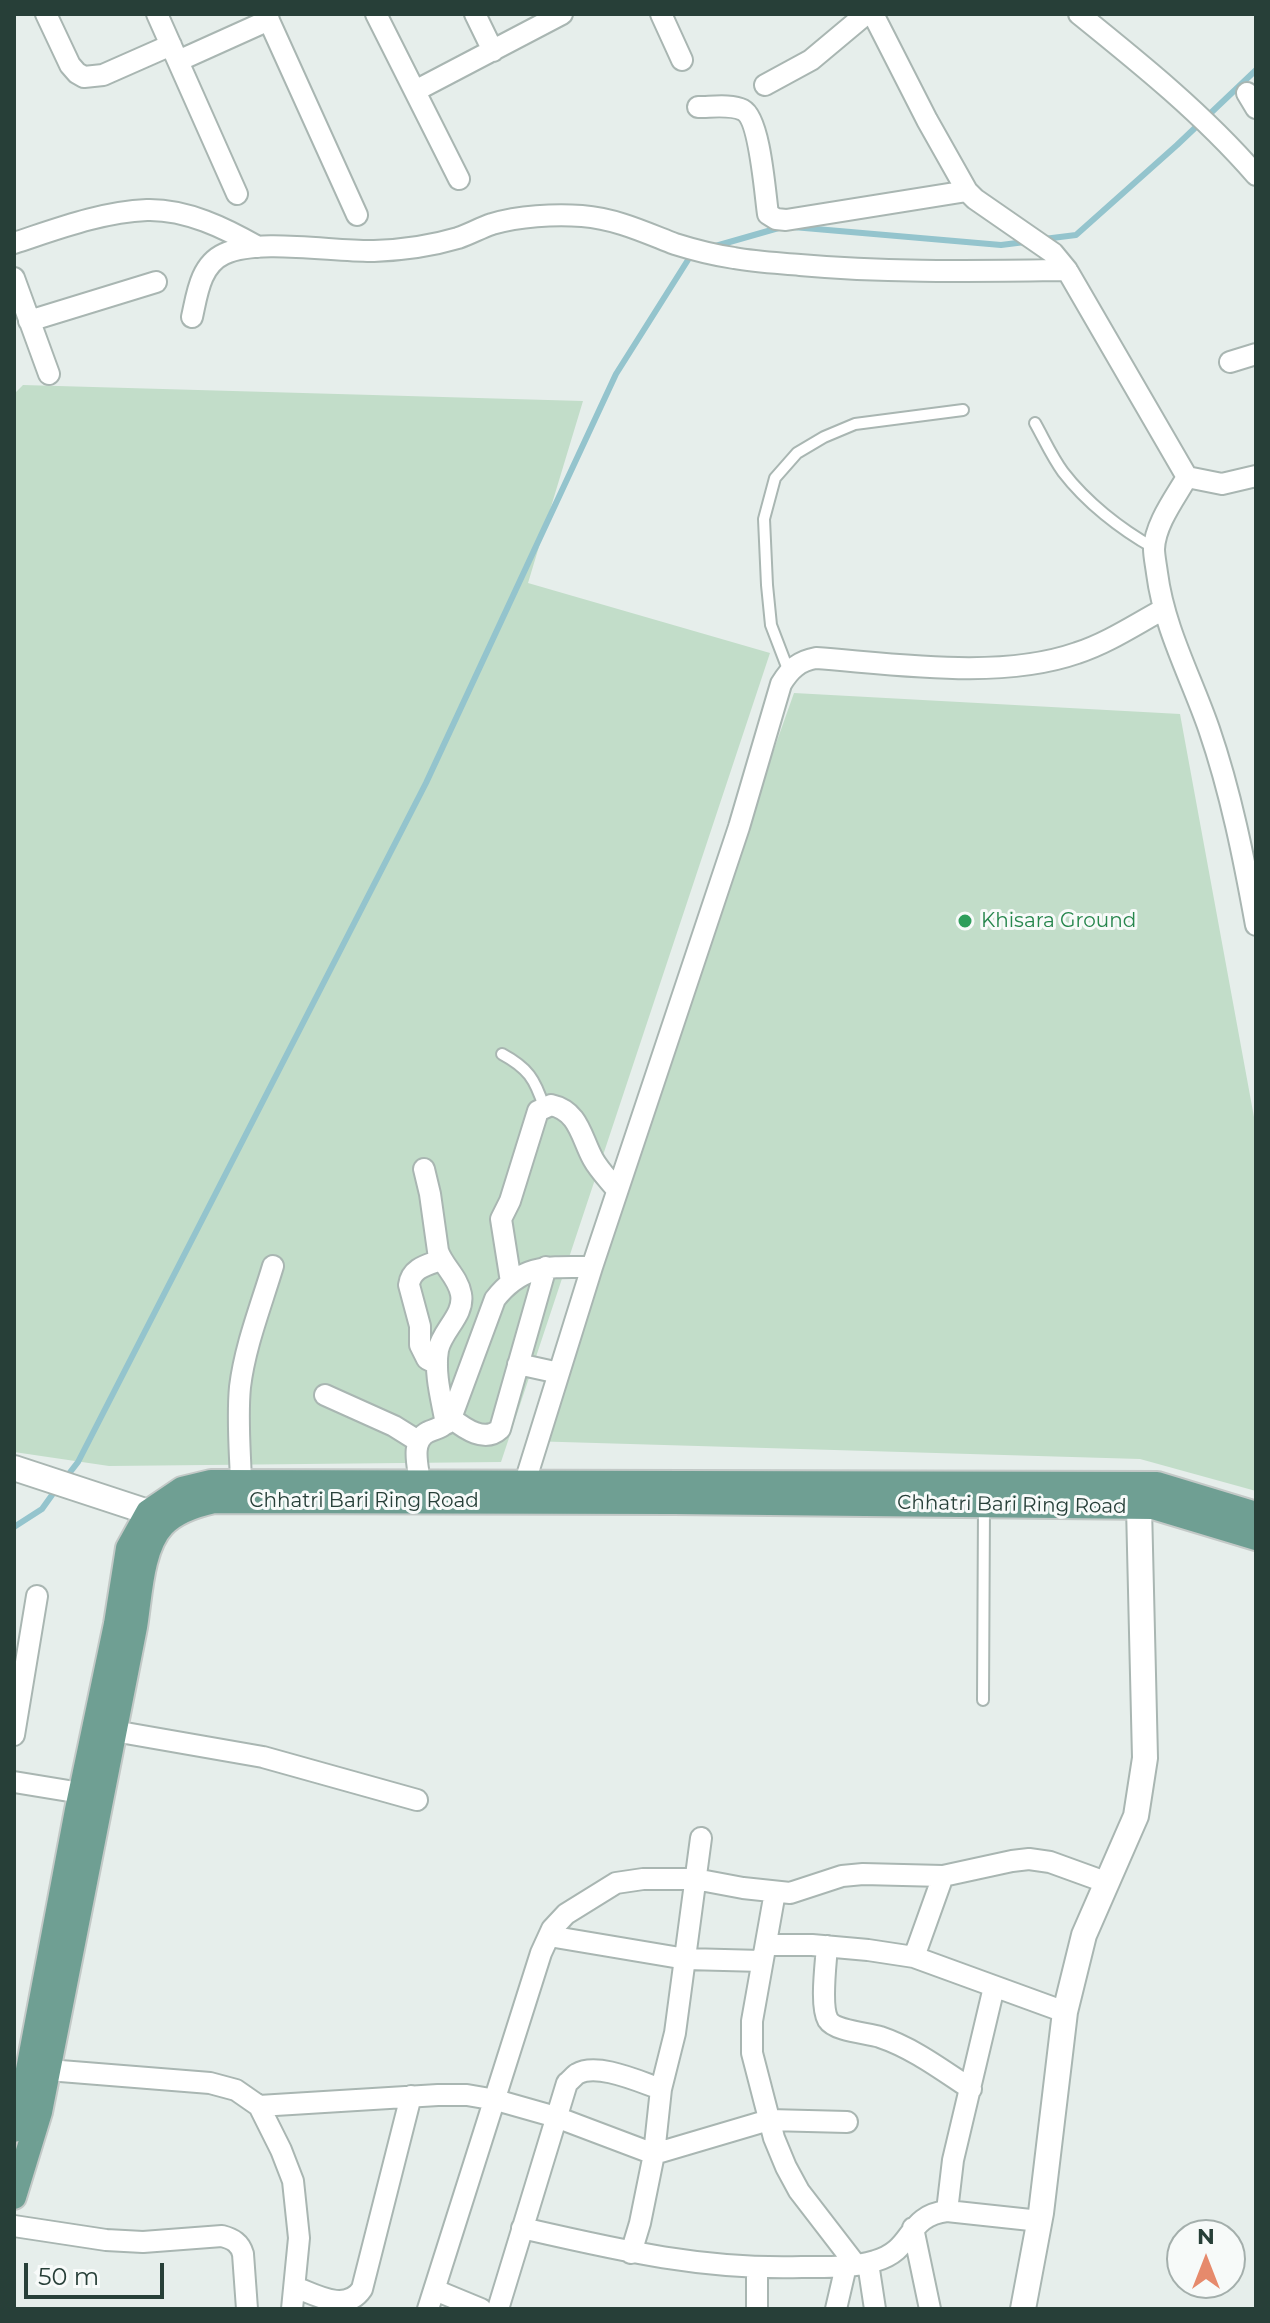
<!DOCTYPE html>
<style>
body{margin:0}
#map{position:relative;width:1270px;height:2323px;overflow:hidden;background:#e6eeeb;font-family:Montserrat,sans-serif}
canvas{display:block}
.frame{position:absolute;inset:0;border:16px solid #273f38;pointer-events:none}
.north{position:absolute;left:1166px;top:2219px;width:80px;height:80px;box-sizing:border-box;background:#f7faf9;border:2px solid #a4afac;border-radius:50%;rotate:0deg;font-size:22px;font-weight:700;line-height:32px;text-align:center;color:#273f38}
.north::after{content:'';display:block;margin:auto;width:28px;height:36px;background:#e68a6c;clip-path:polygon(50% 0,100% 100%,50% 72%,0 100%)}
.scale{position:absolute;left:24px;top:2263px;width:140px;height:36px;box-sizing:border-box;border:4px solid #273f38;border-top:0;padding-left:10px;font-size:24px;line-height:28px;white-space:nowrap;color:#273f38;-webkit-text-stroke:6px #f7faf9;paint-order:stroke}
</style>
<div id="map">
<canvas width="1270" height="2323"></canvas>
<div class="frame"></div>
<div class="north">N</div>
<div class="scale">50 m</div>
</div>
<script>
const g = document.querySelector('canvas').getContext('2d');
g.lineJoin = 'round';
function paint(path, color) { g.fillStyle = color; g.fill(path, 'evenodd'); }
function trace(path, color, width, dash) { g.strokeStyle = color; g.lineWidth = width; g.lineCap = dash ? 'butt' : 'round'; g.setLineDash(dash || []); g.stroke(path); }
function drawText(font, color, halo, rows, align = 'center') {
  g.font = font + ' Montserrat,sans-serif'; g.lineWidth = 6; g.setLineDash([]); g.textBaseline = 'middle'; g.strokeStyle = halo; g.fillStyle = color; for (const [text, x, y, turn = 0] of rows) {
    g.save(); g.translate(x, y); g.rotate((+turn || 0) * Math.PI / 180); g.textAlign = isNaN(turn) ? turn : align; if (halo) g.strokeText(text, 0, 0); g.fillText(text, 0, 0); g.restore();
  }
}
const green = new Path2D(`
 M23 385 583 401 528 583 770 653 501 1462 109 1466 14 1452V394Z
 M794 693 1180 714 1256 1128V1491L1140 1459 528 1441Z`);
const stream = new Path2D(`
 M793 227 1001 245 1025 242
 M1044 239 1076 235 1177 145 1256 70
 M712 247 782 227
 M64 1480 78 1462 426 783 616 374 693 252
 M14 1527 42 1509 57 1488`);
const service = new Path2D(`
 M1035 423C1044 439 1052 457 1063 472 1086 502 1120 529 1154 548
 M789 672 771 625 767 585 764 519 775 478 797 453 824 437 855 424 963 410
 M502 1054C528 1068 535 1079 544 1107
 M983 1700 984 1506`);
const minor = new Path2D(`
 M46 14 70 65 77 73 84 77 103 75 171 45
 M157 14 237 194
 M266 14 357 215
 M376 14 459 179
 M475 14 493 51
 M661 14 682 60
 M873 14 927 120 967 191 975 199 1053 253 1067 270 1187 477 1222 484 1256 476
 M1079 14C1141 64 1203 114 1256 175
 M178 61 269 20
 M765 85 811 60 866 14
 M415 91 562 14
 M1247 93 1256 108
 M698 107C712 107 731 104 743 110 760 119 765 194 768 214L776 219 786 220 967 191
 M14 243C57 229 101 212 147 210 186 209 225 228 258 247
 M14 278 49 374
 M192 317C197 295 200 265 224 254 258 238 334 252 374 251 402 250 431 246 458 238 470 234 480 228 492 224 519 216 554 214 582 216 617 219 644 232 675 244 694 250 714 255 734 258 756 262 778 263 800 265 889 273 978 271 1067 270
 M29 321 156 282
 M1230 362 1256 354
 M1187 477C1175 498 1155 524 1154 549 1154 556 1156 565 1157 573 1164 628 1191 677 1209 729 1231 793 1244 859 1256 925
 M424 1169 430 1194 438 1251C443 1266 458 1277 461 1294 465 1315 442 1330 438 1350 434 1374 442 1401 446 1424
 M511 1282 501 1219 510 1201 538 1111 551 1105C579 1111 581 1137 593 1159 599 1170 609 1180 617 1190
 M437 1364 427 1359 420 1345V1326L409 1285C411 1268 427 1265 441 1260
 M518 1364 559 1373
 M325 1395 394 1426 418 1441
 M451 1418C465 1429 485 1443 500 1429L546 1267
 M241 1482C240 1450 237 1418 240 1387 245 1346 261 1306 273 1266
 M420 1482C418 1466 410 1441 428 1432 438 1428 444 1427 451 1418L495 1299C523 1263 550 1267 592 1267
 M525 1482 592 1267 739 827 781 684C790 669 799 661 816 658 896 664 1000 680 1077 653 1108 643 1136 624 1164 609
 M114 1731 263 1757 417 1800
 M14 1735 37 1596
 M14 1782 81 1793
 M775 1892 752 2021V2053L774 2138 786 2167 799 2191 856 2265
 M549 1936 686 1959 762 1961
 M767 1945H812L868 1950 914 1957 1065 2012
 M827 1946C826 1963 820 2006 828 2020 835 2031 867 2033 880 2037 913 2048 942 2070 971 2089
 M914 1957 943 1876
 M48 2070 210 2083 236 2090 259 2106 281 2150 293 2181 299 2238 292 2309
 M259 2106 438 2095H467L496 2100 556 2117 654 2154 769 2120 847 2122
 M947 2211 953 2160 994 1987
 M14 2226 106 2240 143 2242 222 2236C233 2239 240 2243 243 2254L247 2309
 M522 2228C618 2250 703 2270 802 2267 826 2267 852 2268 875 2261 915 2250 905 2216 947 2211L1040 2221
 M913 2228 930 2309
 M631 2253 640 2223 654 2154 661 2089 675 2033 701 1838
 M868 2263 875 2309
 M295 2287C316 2295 346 2313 362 2289L411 2096
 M435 2290 481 2309
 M428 2309 541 1953 552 1929 566 1914 616 1883 643 1879H695L743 1888 790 1893 842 1876 863 1874 943 1876 1012 1861 1029 1859 1050 1862 1108 1883
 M498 2309 567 2083C569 2082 575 2075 577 2074 597 2062 640 2082 661 2089
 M757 2309V2269
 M836 2309 846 2266`);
const tertiary = new Path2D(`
 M14 1468 148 1512
 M1023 2309 1041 2213 1065 2012 1084 1935 1136 1816 1145 1758 1139 1507`);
const primary = new Path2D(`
 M14 2130 21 2107 77 1810 116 1624 128 1548 148 1512 182 1489 211 1482 1157 1484 1256 1514
 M14 2197 40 2112 135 1627C140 1597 141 1548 163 1525 176 1511 196 1505 214 1501L674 1502 1153 1507 1256 1538`);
const markers = [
 [965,921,8,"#2e9e5b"]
];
const leisureNames = [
 ["Khisara Ground",981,921]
];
const streetNames = [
 ["Chhatri Bari Ring Road",364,1501],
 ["Chhatri Bari Ring Road",1012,1505,1]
];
paint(green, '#c2ddc9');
trace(stream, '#94c4cd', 6);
trace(service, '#a9b6b2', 14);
trace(minor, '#a9b6b2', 24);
trace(tertiary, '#a9b6b2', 28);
trace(primary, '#c3c9c7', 28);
trace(service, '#fff', 10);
trace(minor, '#fff', 20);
trace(tertiary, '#fff', 24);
trace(primary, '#6f9f93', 24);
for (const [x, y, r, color] of markers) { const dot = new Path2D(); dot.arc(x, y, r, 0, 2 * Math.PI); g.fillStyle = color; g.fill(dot); trace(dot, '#f7faf9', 3); }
drawText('20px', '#27864d', '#f7faf9', leisureNames, 'left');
drawText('20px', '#273f38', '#f7faf9', streetNames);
</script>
